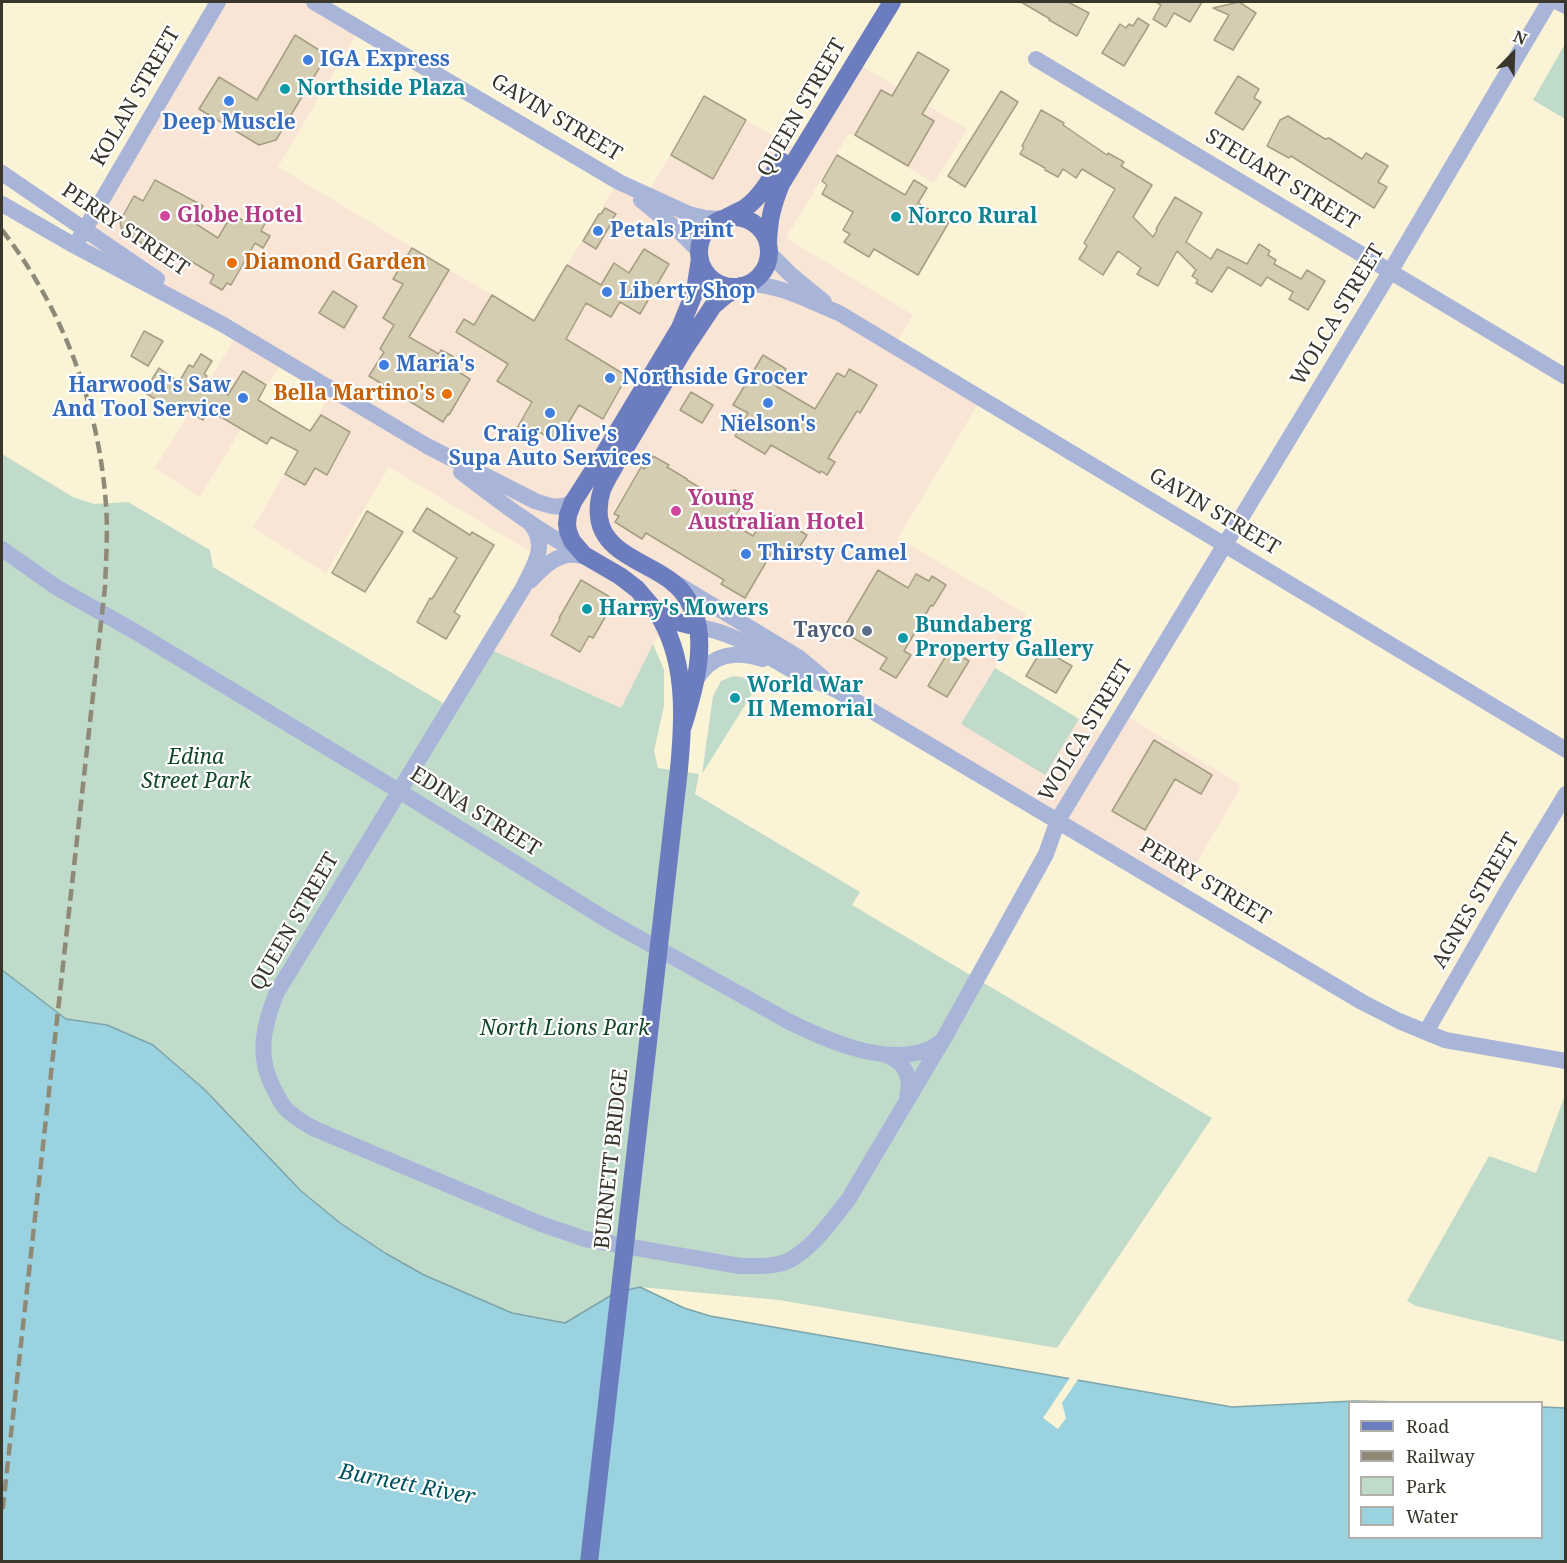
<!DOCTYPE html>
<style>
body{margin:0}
#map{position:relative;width:1567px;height:1563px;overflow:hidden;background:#fbf3d6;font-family:"Noto Serif",serif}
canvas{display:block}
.frame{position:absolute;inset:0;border:3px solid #39362b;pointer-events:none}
.legend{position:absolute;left:1348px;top:1401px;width:195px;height:138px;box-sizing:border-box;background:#fff;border:2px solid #b0afaa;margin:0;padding:8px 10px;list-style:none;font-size:18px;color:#39362b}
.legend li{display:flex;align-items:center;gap:12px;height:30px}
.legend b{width:30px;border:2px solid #b0afaa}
.north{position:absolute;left:1483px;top:24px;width:60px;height:60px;-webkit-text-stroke:4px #fff;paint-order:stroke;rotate:23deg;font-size:16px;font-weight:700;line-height:24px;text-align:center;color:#39362b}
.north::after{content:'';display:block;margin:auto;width:21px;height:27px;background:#39362b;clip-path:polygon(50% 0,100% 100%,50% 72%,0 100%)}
</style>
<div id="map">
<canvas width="1567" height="1563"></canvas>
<div class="frame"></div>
<ul class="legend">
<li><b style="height:8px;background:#6c7dbf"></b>Road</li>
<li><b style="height:8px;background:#8f8a77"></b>Railway</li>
<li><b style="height:16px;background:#c0dbc9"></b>Park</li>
<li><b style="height:16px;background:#9ad3df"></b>Water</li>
</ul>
<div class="north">N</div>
</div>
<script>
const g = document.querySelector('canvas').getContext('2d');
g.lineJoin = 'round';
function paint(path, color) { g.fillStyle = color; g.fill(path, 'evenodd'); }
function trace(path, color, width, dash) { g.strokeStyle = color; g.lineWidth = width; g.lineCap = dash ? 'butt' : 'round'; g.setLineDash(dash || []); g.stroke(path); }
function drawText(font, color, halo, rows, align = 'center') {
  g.font = font + ' "Noto Serif",serif'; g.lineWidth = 4.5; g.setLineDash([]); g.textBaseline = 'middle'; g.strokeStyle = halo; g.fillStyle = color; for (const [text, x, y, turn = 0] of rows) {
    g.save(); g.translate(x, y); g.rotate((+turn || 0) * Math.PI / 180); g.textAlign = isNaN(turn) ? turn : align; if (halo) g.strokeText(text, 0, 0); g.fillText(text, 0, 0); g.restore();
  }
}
const commercial = new Path2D(`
 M220 2H311L359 30 278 167 534 320 619 180 648 193 704 96 796 149 850 59 967 129 934 183 849 133 786 238 913 315 895 345 982 397 898 538 1026 614 995 668 1111 738 1125 715 1238 783 1240 789 1180 891 841 690 670 619 653 644 621 708 485 647 536 555 389 467 326 573 253 528 332 391 282 361 200 497 155 468 237 335 81 239Z`);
const green = new Path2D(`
 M1565 44V119L1533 100Z
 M2 454 73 497 94 504 128 502 210 550 213 567 448 706 485 647 621 708 653 644 664 670V706L654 751 658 768 699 774 695 794 860 892 852 905 1212 1118 1057 1348 779 1300 640 1287 615 1293 565 1323 512 1313 424 1275 385 1253 340 1223 107 1025 66 1019 2 970Z
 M995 668 1079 719 1045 775 961 724Z
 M733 676 742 677 757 686 702 774 713 696 721 681Z
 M1564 1098 1565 1342 1416 1306 1407 1301 1489 1156 1536 1173Z`);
const water = new Path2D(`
 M2 970 66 1019 107 1025 153 1045 205 1090 300 1190 340 1223 385 1253 424 1275 512 1313 565 1323 615 1293 640 1287 684 1308 710 1316 1232 1407 1354 1401 1403 1402H1350V1538H1542V1407L1565 1408V1561H2Z`);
const pier = new Path2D(`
 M1071 1376 1079 1378 1062 1403 1066 1418 1058 1429 1043 1418Z`);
const building = new Path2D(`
 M1021 2H1068L1089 13 1077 36 1049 20 1050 19Z
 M1156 2H1202L1190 22 1174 13 1166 27 1153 19 1161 5Z
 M1239 2 1256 13 1233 50 1214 40 1229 15 1213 8Z
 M1138 18 1149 25 1124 66 1102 53 1120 24 1126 28 1129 24 1133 26Z
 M295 35 327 55 276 140 259 145 199 109 219 77 257 100Z
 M918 52 949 70 922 114 934 121 908 166 855 135 881 90 892 96Z
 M1238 76 1259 89 1254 98 1261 102 1243 130 1215 113Z
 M1001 91 1018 102 965 187 948 176Z
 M704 96 746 120 713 179 671 155Z
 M1041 110 1064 123 1063 125 1107 155 1108 153 1124 162 1121 166 1152 185 1133 217 1153 237 1157 230 1156 229 1175 197 1202 213 1186 242 1211 259 1217 249 1247 264 1259 244 1270 251 1268 255 1276 260 1274 264 1301 279 1307 270 1325 281 1308 310 1289 299 1293 292 1267 277 1261 286 1228 267 1212 292 1196 283 1198 280 1192 276 1196 270 1177 251 1158 286 1137 274 1141 268 1118 251 1103 275 1079 259 1087 246 1084 243 1115 189 1082 169 1076 178 1063 169 1058 177 1045 170V168L1020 154 1024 147 1022 146Z
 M1288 116 1325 139 1329 138 1362 159 1366 153 1388 166 1378 182 1387 187 1374 208 1291 156 1289 158 1267 146 1280 120Z
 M837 155 905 195 914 180 927 188 918 203 949 222 918 275 874 249 869 257 844 242 850 234 843 230 853 212 822 194 827 185 822 181Z
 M155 180 203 206 193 222 218 238 232 214 246 222 253 209 268 218 261 231 270 236 263 248 255 243 231 285 227 283 222 290 210 283 214 275 174 251 155 240 151 249 122 231 120 221 134 196 143 201Z
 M605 208 616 214 611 221 612 222 596 249 583 241 599 214H601Z
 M412 248 449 270 409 337 439 354 441 350 454 357 449 366 470 379 449 415 448 414 443 422 369 376 384 352 380 349 394 325 383 318 403 284 393 279Z
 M644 249 669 264 640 314 620 302 611 317 586 303 566 339 627 376 603 419 579 405 557 442 534 429 526 443 513 435 532 402 497 381 508 364 456 332 464 319 474 325 492 295 534 321 567 265 601 285 614 263 629 273Z
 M333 291 357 306 344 328 319 313Z
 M144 331 163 341 148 366 131 356Z
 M201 354 212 361 204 374 207 376 204 381 228 395 243 371 266 385 258 400 281 414 310 431 321 415 350 432 327 475 315 468 305 485 285 474 298 451 271 437 267 444 209 410 203 420 186 410 182 416 144 392 159 368 179 382 189 365 193 367Z
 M763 355 786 369 776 386 815 409 837 373 845 377 849 369 877 385 860 413 857 411 828 458 835 462 827 475 821 471 820 473 771 445 765 454 735 436 748 413 733 405Z
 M691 392 713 405 702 423 680 410Z
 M653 456 669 465 667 467 687 479V480L714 496 735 490 747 497 731 523 753 536 768 512 807 535 793 557 775 547 745 598 721 584 724 580 646 533 642 539 615 522 619 516 614 514 641 467 644 469 646 466 647 467Z
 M427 508 470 535 472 532 494 545 454 612 460 616 446 639 417 622 430 598 432 599 457 558 413 531Z
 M367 511 403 532 365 592 332 573Z
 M878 570 908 588 916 574 929 581 932 576 946 585 933 606 931 605 904 651 911 655 896 678 880 669 887 658 842 631Z
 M581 580 615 600 593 638 589 636 580 652 551 635 560 619 559 618Z
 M950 649 969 661 947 697 928 686Z
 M1042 649 1072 666 1056 693 1026 676Z
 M1154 740 1212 775 1201 794 1175 779 1145 830 1112 811Z`);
const minor = new Path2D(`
 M314 2 619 182 689 214 705 218 720 219
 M1558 2 1566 6
 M1036 59 1566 377
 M2 173 157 279
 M641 200 679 231 699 251
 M2 204 75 246 222 324 427 446 535 501C550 506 559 510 573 502
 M75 246 218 2
 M769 253 790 274 824 302
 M747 284C779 284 809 301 839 313L1566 750
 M461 472C500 502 539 532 584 555
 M530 523C549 545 534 565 523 588L277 992C264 1024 256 1055 273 1087 277 1095 281 1105 288 1111 296 1118 305 1124 315 1129L541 1224 585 1239 740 1266C753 1266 766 1267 779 1264 806 1258 831 1221 848 1200L943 1040 1046 854 1058 820 1390 272 1549 2
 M2 549 56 587 134 631 399 791 612 923 788 1021C826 1040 884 1066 927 1050 933 1048 938 1044 943 1040
 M530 581C544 566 560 550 582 556
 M676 583 798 657 823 678
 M698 627C736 633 757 651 790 669 806 678 824 684 840 692L1362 1002 1399 1021 1445 1040 1566 1061
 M695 682C710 654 734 650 763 659
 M1426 1032 1507 891 1566 794
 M886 1055C905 1062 912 1077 907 1096`);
const major = new Path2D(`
 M727 217C733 214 739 211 745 208 761 197 771 178 781 161
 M699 252a35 35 0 1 1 70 0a35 35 0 1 1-70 0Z
 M768 243C769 218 772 207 781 184L892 2
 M656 611C687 658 684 717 679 769
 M698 627 677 622 662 615 655 610 637 589 620 576 584 555 572 541 568 531 567 524 568 515 573 502 607 449 680 328 695 291 700 259
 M683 726C694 691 709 640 691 606 687 597 679 587 671 581 647 562 603 553 599 517 598 508 599 499 602 490 606 480 612 471 617 462L685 348 713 306 726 295 741 286`);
const rail = new Path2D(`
 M2 230C63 309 99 405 106 505 108 532 106 560 105 587L2 1515`);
const majorBridge = new Path2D(`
 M589 1562 679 769`);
const markers = [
 [308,60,6,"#3f7fe0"],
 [285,89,6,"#0f9aa8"],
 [229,101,6,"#3f7fe0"],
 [165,216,6,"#d1479c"],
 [896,217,6,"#0f9aa8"],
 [598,231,6,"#3f7fe0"],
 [232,263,6,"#e8710a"],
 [607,292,6,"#3f7fe0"],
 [384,365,6,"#3f7fe0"],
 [610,378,6,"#3f7fe0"],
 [447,394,6,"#e8710a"],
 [243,398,6,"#3f7fe0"],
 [768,403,6,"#3f7fe0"],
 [550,413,6,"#3f7fe0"],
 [676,511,6,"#d1479c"],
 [746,554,6,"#3f7fe0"],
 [587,609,6,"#0f9aa8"],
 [867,631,6,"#5c6f8a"],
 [903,638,6,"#0f9aa8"],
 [735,698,6,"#0f9aa8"]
];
const shopNames = [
 ["IGA Express",320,60],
 ["Deep Muscle",229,123,"center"],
 ["Petals Print",610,231],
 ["Liberty Shop",619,292],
 ["Maria's",396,365],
 ["Northside Grocer",622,378],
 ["Harwood's Saw",231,386,"right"],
 ["And Tool Service",231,410,"right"],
 ["Nielson's",768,425,"center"],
 ["Craig Olive's",550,435,"center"],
 ["Supa Auto Services",550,459,"center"],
 ["Thirsty Camel",758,554]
];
const cultureNames = [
 ["Northside Plaza",297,89],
 ["Norco Rural",908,217],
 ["Harry's Mowers",599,609],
 ["Bundaberg",915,626],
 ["Property Gallery",915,650],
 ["World War",747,686],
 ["II Memorial",747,710]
];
const streetNames = [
 ["KOLAN STREET",136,97,-60],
 ["QUEEN STREET",802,108,-60],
 ["GAVIN STREET",556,118,31],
 ["STEUART STREET",1282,180,31],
 ["PERRY STREET",125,230,34],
 ["WOLCA STREET",1338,315,-59],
 ["GAVIN STREET",1214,512,31],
 ["WOLCA STREET",1086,731,-59],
 ["EDINA STREET",475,812,32],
 ["PERRY STREET",1205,882,31],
 ["AGNES STREET",1476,901,-60],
 ["QUEEN STREET",295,922,-60],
 ["BURNETT BRIDGE",612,1159,-84]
];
const hotelNames = [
 ["Globe Hotel",177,216],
 ["Young",688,499],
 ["Australian Hotel",688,523]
];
const foodNames = [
 ["Diamond Garden",244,263],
 ["Bella Martino's",435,394,"right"]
];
const serviceNames = [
 ["Tayco",855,631]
];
const parkNames = [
 ["Edina",196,758],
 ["Street Park",196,782],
 ["North Lions Park",565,1029]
];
const waterNames = [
 ["Burnett River",407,1485,11]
];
paint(commercial, '#f8e5d5');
paint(green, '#c0dbc9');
paint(water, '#9ad3df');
trace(water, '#7da4a9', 1.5);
paint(pier, '#fbf3d6');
paint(building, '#d5cdb1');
trace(building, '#a69e83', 1.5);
trace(minor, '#a9b4d9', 16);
trace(major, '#6c7dbf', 18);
trace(rail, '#8f8a77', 4.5, [12, 6]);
trace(majorBridge, '#6c7dbf', 18);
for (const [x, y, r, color] of markers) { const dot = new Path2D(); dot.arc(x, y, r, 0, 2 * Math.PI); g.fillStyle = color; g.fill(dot); trace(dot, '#fff', 2); }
drawText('bold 21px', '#366cbe', '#fff', shopNames, 'left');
drawText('bold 21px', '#0d838f', '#fff', cultureNames, 'left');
drawText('21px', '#39362b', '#fff', streetNames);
drawText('bold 21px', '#b23c85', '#fff', hotelNames, 'left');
drawText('bold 21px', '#c56008', '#fff', foodNames, 'left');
drawText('bold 21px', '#4e5e75', '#fff', serviceNames, 'right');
drawText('italic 21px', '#12462a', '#fff', parkNames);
drawText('italic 22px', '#005461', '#fff', waterNames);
</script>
